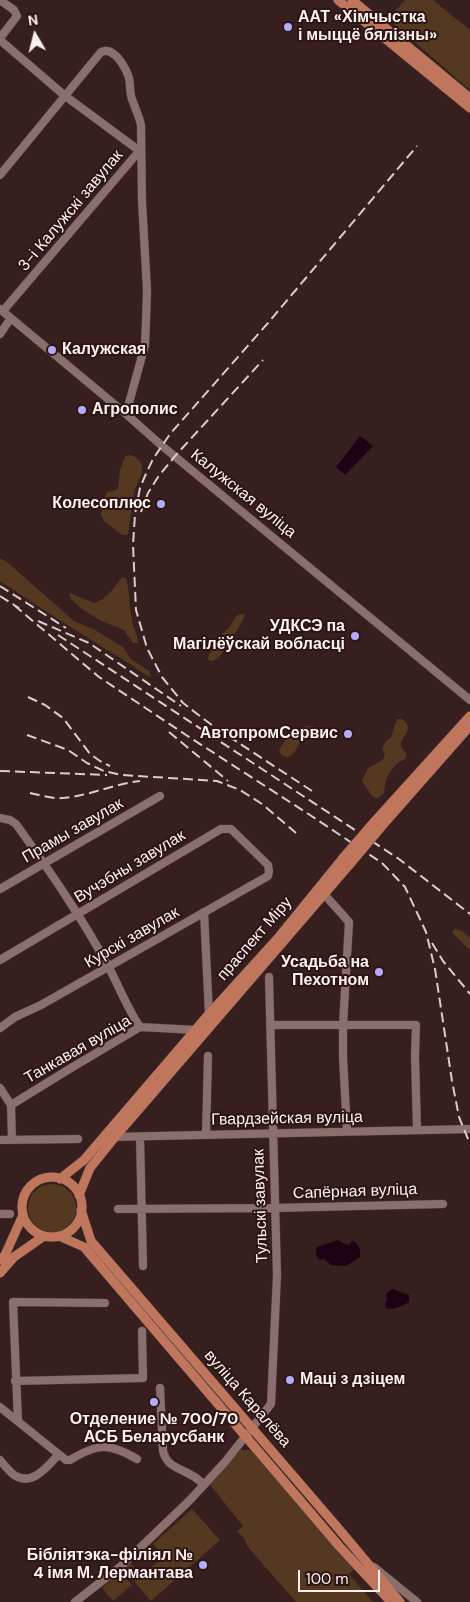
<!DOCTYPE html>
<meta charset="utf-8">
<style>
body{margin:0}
#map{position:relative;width:470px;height:1602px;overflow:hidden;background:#361f1e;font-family:"DM Sans",sans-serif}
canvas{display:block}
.north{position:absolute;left:10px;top:10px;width:50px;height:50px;-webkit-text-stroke:4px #2b1615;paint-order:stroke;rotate:352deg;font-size:14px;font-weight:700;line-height:20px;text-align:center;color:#fdf0ef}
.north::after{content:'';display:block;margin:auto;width:18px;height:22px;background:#fdf0ef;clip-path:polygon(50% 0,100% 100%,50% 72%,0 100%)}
.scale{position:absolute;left:298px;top:1570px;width:82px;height:22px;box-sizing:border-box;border:2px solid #fdf0ef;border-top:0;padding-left:6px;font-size:15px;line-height:18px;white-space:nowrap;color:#fdf0ef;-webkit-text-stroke:4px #2b1615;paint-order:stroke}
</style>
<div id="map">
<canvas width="470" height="1602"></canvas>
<div class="north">N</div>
<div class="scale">100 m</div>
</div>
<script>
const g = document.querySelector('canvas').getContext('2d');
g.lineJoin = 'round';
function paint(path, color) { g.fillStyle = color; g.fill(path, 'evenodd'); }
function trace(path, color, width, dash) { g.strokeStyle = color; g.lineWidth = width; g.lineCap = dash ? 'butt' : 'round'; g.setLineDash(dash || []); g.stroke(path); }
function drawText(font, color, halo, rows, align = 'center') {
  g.font = font + ' "DM Sans",sans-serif'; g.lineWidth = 4; g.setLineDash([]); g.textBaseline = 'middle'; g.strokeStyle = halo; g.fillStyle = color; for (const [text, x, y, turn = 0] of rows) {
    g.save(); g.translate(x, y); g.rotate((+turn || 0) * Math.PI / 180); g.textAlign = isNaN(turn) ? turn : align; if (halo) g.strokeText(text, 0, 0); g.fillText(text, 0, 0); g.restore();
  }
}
const green = new Path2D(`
 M405 0H433L470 30V90L388 19Z
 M131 455 138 459 142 465V472L134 492 128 535H122L104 521 101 515 102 504 107 492 116 490 118 488 120 470 125 456Z
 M0 558 7 562 74 621 95 630 123 647 131 659 149 671 151 676 150 677C138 671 129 662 117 656 78 632 39 607 0 581Z
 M122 577 126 578C130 592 129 606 132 619 133 628 138 635 138 643H133L124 630 99 620 82 609 71 599 69 594 70 593 94 603C108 598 114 588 122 577Z
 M243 614 245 615C242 623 224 653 218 658 215 660 215 660 211 661L208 660 209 654 218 644 222 634 229 628 237 615Z
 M397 719H402C413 726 406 734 401 742V747L407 754 405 759C396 763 389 771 386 781 383 789 387 795 377 798L372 796 362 781 368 768 379 762 383 759 385 754 382 749 386 741 391 737Z
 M306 726H313L315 730 314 734 301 741 294 753 288 757 283 756 279 751C282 740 296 731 306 726Z
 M454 929 462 931 470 938V950L452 933Z
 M28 1208a24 24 0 1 1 48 0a24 24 0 1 1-48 0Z
 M239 1450H252L354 1569 349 1574 373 1602H296L247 1546 244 1538 237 1531 243 1526 210 1485Z
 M192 1509 220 1540 151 1601 123 1569 130 1563 142 1575 164 1556 153 1544Z
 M121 1572 132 1585 113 1601 102 1588Z`);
const water = new Path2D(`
 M360 436 373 446 345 475 336 467Z
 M338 1240 343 1243 349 1245 352 1241 356 1242 360 1250V1257L346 1266 331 1265 324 1259 320 1260C316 1257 315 1252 317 1247Z
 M392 1289 409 1295V1302C403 1306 393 1310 386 1308L385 1304 387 1300 386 1294Z`);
const minor = new Path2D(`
 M0 0 14 10 17 16 0 38
 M0 40 64 95 141 152
 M0 175 101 52C113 46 124 65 128 75 131 82 129 91 132 99 135 108 139 116 141 125L142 201 147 290 146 321 145 345 126 414
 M0 309 126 414 161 445 470 700
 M3 311 135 156 141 152
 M0 334 11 318
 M0 818 10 820 16 824C49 870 81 916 108 966 119 986 127 1008 140 1027
 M0 889 160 796
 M324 894 349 922 343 1025V1057L347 1131
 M204 912 209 1014
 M0 960 221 829H231L268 865 269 871 268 876 41 1005 15 1017 0 1028
 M270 1025H416L415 1056 417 1130
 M0 1088 11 1105
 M206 1135 208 1056
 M111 1137 470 1129
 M140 1137 143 1266
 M0 1140 78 1139
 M12 1140 11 1105 71 1068 140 1027 196 1030
 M118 1209 274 1208 443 1204
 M0 1214H10
 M15 1381 143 1378 142 1331
 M160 1388 163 1451C167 1467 178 1467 191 1475 196 1477 200 1481 204 1485
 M0 1407 66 1460H70C98 1443 109 1443 137 1459
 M18 1421 13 1302 105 1303
 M0 1460C4 1465 9 1471 14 1475 32 1487 47 1467 58 1455
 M374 1567 417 1602
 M75 1602 120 1567 189 1501 225 1462 271 1404 277 1275 269 977`);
const major = new Path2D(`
 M338 0 470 108
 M352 0 470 98
 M375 821 470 716
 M381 827 470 726
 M22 1207a30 30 0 1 1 60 0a30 30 0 1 1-60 0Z
 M60 1179 84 1160 209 1014 278 938 343 858
 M79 1195 90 1168 115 1137 350 864
 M81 1210 91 1241 338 1528 400 1602
 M59 1236 84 1247 339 1546 391 1602
 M0 1260 5 1255 23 1215
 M0 1273 14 1257 44 1236`);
const rail = new Path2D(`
 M141 512 148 493 158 477 175 456 263 360
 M0 586 66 628
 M0 596 19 608
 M14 605 99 677 186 735 310 815 382 863 405 887 426 932 435 969 452 1081 459 1117 470 1144
 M38 621 89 643 181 706
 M58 635 399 859 470 914
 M28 697 45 705 63 718 90 754 100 761 110 766
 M169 732 228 781
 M27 735 68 750 87 763 104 771 122 775 217 781 240 790 262 804 296 833
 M0 771 107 775
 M312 791 213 726 183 703 162 677 147 648 136 610 133 545 135 514 140 488 145 476 153 459 170 434 268 323 417 146
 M30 793C40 795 52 799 62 798 89 796 113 784 140 781
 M432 943 443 961 470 994`);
const majorBridge = new Path2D(`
 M343 858 375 821
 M350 864 381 827`);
const markers = [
 [288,27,5,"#b5acf9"],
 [52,350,5,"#b5acf9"],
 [82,410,5,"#b5acf9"],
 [161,504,5,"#b5acf9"],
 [355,636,5,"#b5acf9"],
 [348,734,5,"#b5acf9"],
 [379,972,5,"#b5acf9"],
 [290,1380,5,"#b5acf9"],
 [154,1402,5,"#b5acf9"],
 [203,1565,5,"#b5acf9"]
];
const poiNames = [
 ["ААТ «Хімчыстка",298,18,"left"],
 ["і мыццё бялізны»",298,36,"left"],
 ["Калужская",62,350,"left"],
 ["Агрополис",92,410,"left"],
 ["Колесоплюс",151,504],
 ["УДКСЭ па",345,627],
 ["Магілёўскай вобласці",345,645],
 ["АвтопромСервис",338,734],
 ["Усадьба на",369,963],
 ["Пехотном",369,981],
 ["Маці з дзіцем",300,1380,"left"],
 ["Отделение № 700/70",154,1420,"center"],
 ["АСБ Беларусбанк",154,1438,"center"],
 ["Бібліятэка-філіял №",193,1556],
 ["4 імя М. Лермантава",193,1574]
];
const streetNames = [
 ["3-і Калужскі завулак",71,211,-50],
 ["Калужская вуліца",243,494,39],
 ["Прамы завулак",73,831,-30],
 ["Вучэбны завулак",130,867,-31],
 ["Курскі завулак",132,938,-30],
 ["праспект Міру",255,939,-49],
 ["Танкавая вуліца",78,1050,-30],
 ["Гвардзейская вуліца",287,1119,-1],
 ["Сапёрная вуліца",355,1192,-2],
 ["Тульскі завулак",261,1206,-92],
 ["вуліца Каралёва",247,1399,49]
];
paint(green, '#543820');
paint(water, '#1e0213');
trace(minor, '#4e3b3b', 9);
trace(major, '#4e3b3b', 10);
trace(minor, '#8a6f6d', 8);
trace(major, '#c0765c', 9);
trace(rail, '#dbcdcc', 2, [10, 5]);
trace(majorBridge, '#4e3b3b', 10, []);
trace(majorBridge, '#c0765c', 9);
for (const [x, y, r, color] of markers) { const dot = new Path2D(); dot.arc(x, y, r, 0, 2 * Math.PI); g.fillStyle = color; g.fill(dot); trace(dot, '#2b1615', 2); }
drawText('bold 16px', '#fdf0ef', '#2b1615', poiNames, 'right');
drawText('16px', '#fdf0ef', '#2b1615', streetNames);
</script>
